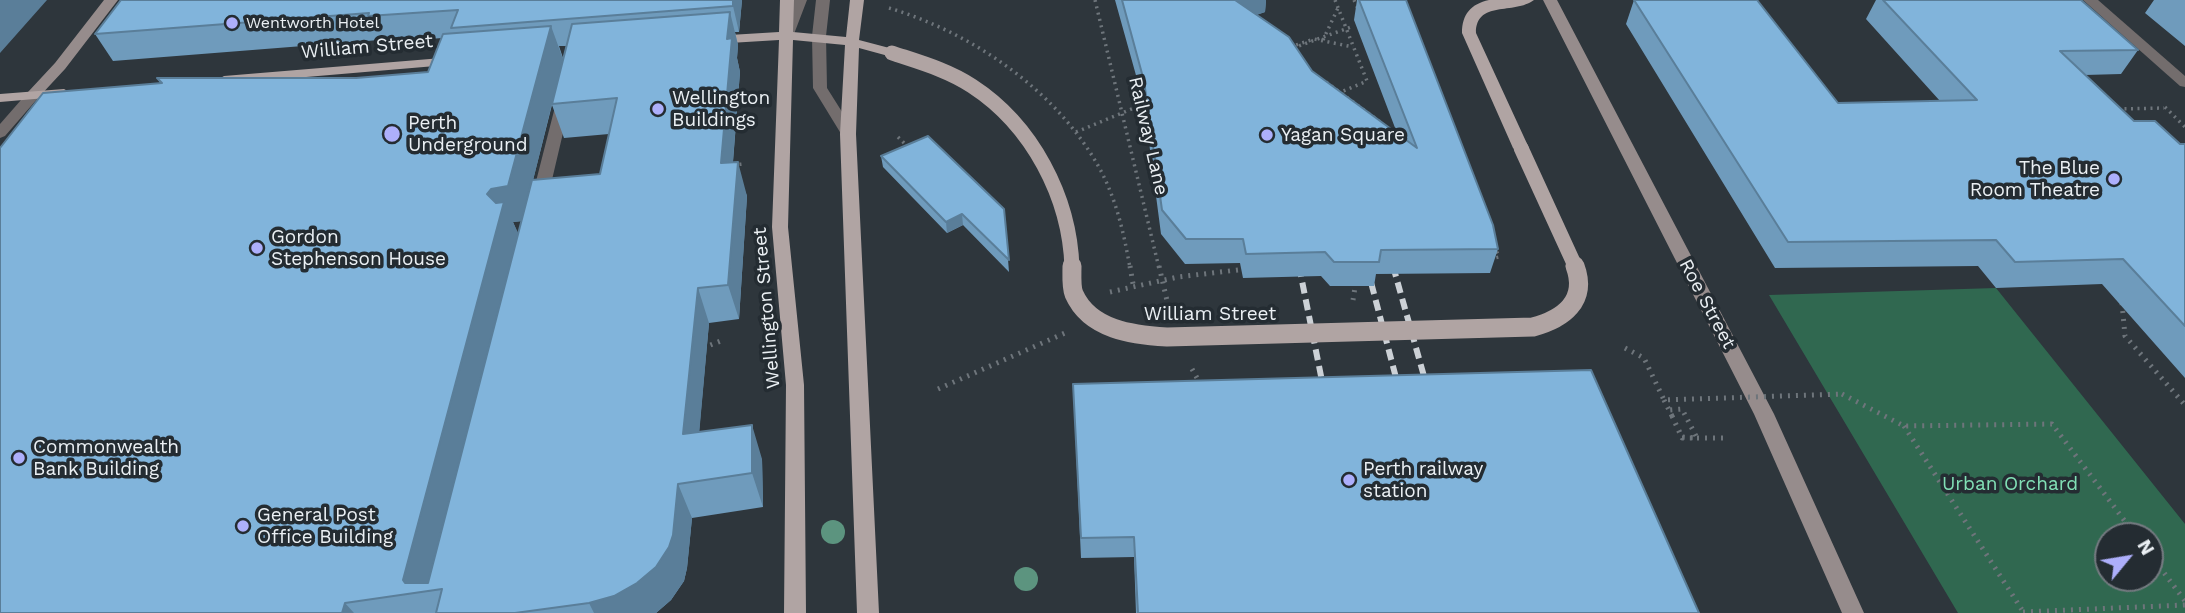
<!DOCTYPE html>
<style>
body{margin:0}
#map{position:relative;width:2185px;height:613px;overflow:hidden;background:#2e363c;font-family:"Work Sans",sans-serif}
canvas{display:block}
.north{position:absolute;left:2094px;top:522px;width:70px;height:70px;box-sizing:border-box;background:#242c32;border:2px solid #747a80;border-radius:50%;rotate:60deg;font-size:19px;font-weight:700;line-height:28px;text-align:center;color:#ebf0f4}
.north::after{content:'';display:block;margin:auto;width:24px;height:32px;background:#adaffb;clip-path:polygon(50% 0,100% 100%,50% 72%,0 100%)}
</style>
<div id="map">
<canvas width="2185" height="613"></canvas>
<div class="north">N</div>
</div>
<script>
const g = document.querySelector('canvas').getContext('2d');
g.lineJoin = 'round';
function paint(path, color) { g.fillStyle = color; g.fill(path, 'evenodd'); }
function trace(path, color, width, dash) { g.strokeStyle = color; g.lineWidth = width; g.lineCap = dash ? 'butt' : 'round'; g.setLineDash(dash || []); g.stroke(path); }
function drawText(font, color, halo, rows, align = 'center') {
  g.font = font + ' "Work Sans",sans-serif'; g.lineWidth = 7; g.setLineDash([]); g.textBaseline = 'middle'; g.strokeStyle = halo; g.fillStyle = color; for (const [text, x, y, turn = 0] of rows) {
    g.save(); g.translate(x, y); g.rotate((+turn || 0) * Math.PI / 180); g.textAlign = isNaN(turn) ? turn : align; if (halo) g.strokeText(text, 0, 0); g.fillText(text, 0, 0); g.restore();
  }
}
const green = new Path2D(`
 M1996 288 2185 524V613H1958L1769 295ZM2150 536V578H2108V536Z`);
const pathFar1 = new Path2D(`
 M1095 0 1159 268
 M1335 0 1367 81 1341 92
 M1354 0 1359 11
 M889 8C973 33 1059 92 1101 171 1117 202 1124 234 1130 268
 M1323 40 1338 8
 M1290 47 1314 39 1353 47
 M1326 82 1383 124
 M2165 107 2185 127
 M2118 109 2164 108
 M1076 132 1144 104
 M898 137 909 148
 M733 165 743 164
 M1490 259 1499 257 1495 248`);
const path = new Path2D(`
 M1130 266 1133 284
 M1159 266 1168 305
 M1110 292 1178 277 1246 269
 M1353 300 1356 281
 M2122 303 2125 336 2185 405
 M703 348 723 340
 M1192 369 1201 385
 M938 389 1065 333
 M1842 394 1904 426 2052 424 2136 536
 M1664 400 1672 416
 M1672 416 1682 437 1697 438
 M1672 416 1682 438H1697
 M1672 416 1669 410 1682 409 1697 438
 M1904 426 2024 613
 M1697 438H1725
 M2150 554 2185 601
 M2023 612 2185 605`);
const service = new Path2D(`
 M793 0H807L794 34 787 38 780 34Z
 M816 0H830L826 36 827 88 856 134 848 139 843 137 813 88 812 36Z`);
const pedestrian = new Path2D(`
 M33 91 40 95 38 98 5 136 0 138V124L28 92Z
 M564 95 571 99 547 201 539 206 531 201 557 99Z`);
const minor = new Path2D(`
 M2083 0H2098L2185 76V87L2180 86Z`);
const secondary = new Path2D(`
 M104 0H118L65 69 38 98H28L26 95 28 92 55 63Z
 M1543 0H1557L1774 414 1864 613H1842L1754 414Z`);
const primary = new Path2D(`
 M780 0H794L793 32 846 37 850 0H864L859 40 897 50 899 53 892 57 859 48 856 134 879 613H857L840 134 845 45 793 40 788 227 804 385 806 613H784L786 385 772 227 779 40 713 44 706 40 713 36 779 32Z
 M1489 0H1534C1514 15 1476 0 1476 33L1529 148 1521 153 1513 148 1462 33C1462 14 1471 4 1489 0Z
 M454 57 461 61 459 64 224 84 217 80 224 76Z
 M64 89 71 93 69 96 0 102V94Z`);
const railFar1 = new Path2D(`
 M1390 256 1393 268
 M1298 259 1300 268`);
const rail = new Path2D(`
 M1299 266 1325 396
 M1393 266 1429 394
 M1367 267 1400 393`);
const pathBridgeFar1 = new Path2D(`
 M1293 48 1351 27`);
const pathBridge = new Path2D(`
 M1625 348 1644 358 1664 400 1842 394`);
const primaryBridgeFar1 = new Path2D(`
 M892 53C919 62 948 70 972 86 1032 125 1070 197 1072 268
 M1521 148 1576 268`);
const primaryBridge = new Path2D(`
 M1072 266C1072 275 1071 287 1074 294 1090 330 1133 335 1167 337L1533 327C1563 319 1588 301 1575 266`);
const trees = [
 [833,532],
 [1026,579]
];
const wall = new Path2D(`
 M121 0H742L739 32H735L738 45 737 58 740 72 733 162 747 196 739 319 709 323 699 432 762 459 763 507 692 518 687 568 684 581 671 600 656 613H0L160 83 157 78H356L428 72 442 38 380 43 379 40 113 61 95 34ZM559 46H566L563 58ZM552 105 564 138 609 134 600 174 533 180ZM522 221 518 234 513 222Z
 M1115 0H1266L1265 12 1256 15 1312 71 1397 133 1354 20 1357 0H1406L1498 249 1490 273 1376 274 1374 286H1330L1321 276 1243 278 1240 263 1185 264 1161 234 1144 104Z
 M1634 0 1838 103 1940 101 1866 19 1876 0H2081L2138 50 2121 74 2085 75 2134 121 2180 144H2185V378L2102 284 1996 288 1978 266 1775 268 1626 24Z
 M2154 0H2185V46L2145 13Z
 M881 156 1004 209 1009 272 963 225 947 233 883 167Z
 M1073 384 1699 613H1136L1134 557 1081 558Z`);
const shadedWall = new Path2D(`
 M0 0H47L0 53Z
 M733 0H742L739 32 733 6Z
 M1235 0H1266L1265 12 1233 23Z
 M730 12 738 45 737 58 740 72 730 198 721 163 727 39Z
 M551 26 563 59 523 221 513 222 520 237 432 591 413 593 403 580 487 194Z
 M738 162 747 196 739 319 728 285Z
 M962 214 963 225 947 233 946 222Z
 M698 288 709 323 696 469 683 434Z
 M752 425 762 459 763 507 752 473Z
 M678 484 692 518 687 568 684 581 671 600 656 613H594L589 603Z
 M345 603 354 613H342Z`);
const building = new Path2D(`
 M121 0H733V6L451 28 458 10 368 16 369 13 95 34Z
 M1122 0H1236H1235L1289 37 1312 71 1417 148 1359 0H1406L1493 225 1498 249 1381 250 1379 262H1334L1325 252 1246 254 1243 239H1186L1162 210 1144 81Z
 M1634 0H1757L1838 103 1977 100 1883 0H2081L2138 50 2060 51 2134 121H2155L2180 144H2185V326L2123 259 2015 262 1996 240 1788 242Z
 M730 12 727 39 732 38 721 163 738 162 728 285 698 288 683 434 752 425V473L678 484 673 535 669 547 656 567 637 583 614 596 589 603 515 613H436L442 589 345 603 342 613H0V148L43 93 162 83 157 78H356L428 72 443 34 551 26 508 186 491 189 487 194 496 203 504 202 403 580 405 583H428L532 180 600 174 617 98 552 104 572 24Z
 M928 136 1004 209 1009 260 962 214 946 222 881 156Z
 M1591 370 1699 613H1138L1134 537 1081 538 1073 384Z`);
const markers = [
 [232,23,7,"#adaffb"],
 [658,109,7,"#adaffb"],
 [392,134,9,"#adaffb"],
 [1267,135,7,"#adaffb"],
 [2114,179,7,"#adaffb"],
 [257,248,7,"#adaffb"],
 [19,458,7,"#adaffb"],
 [1349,480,7,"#adaffb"],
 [243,526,7,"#adaffb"]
];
const farPoinames = [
 ["Wentworth Hotel",246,23]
];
const streetNames = [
 ["William Street",367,47,-5],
 ["Railway Lane",1148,136,77],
 ["Roe Street",1707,304,62],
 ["Wellington Street",767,308,-95],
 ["William Street",1210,314]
];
const poiNames = [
 ["Wellington",672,98],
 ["Buildings",672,120],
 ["Perth",408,123],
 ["Underground",408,145],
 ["Yagan Square",1281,135],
 ["The Blue",2100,168,"right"],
 ["Room Theatre",2100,190,"right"],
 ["Gordon",271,237],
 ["Stephenson House",271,259],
 ["Commonwealth",33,447],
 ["Bank Building",33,469],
 ["Perth railway",1363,469],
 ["station",1363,491],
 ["General Post",257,515],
 ["Office Building",257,537]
];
const parkNames = [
 ["Urban Orchard",2010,484]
];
paint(green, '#306850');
trace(pathFar1, '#6e757b', 3.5, [2, 4.5]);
trace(path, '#6e757b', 5, [2, 6]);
paint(service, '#736d6d');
paint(pedestrian, '#736d6d');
paint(minor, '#736d6d');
paint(secondary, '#968c8c');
paint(primary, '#b0a4a3');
trace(railFar1, '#ccd1d6', 4.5, [9, 4.5]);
trace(rail, '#ccd1d6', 6, [11, 6]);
trace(pathBridgeFar1, '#6e757b', 3.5, [2, 4.5]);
trace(pathBridge, '#6e757b', 5, [2, 6]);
trace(primaryBridgeFar1, '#b0a4a3', 15);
trace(primaryBridge, '#b0a4a3', 19);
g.fillStyle = '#5c947f';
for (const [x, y] of trees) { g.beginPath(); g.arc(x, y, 12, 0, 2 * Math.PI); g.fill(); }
paint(wall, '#6f9bbc');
paint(shadedWall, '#5a7e99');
paint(building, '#81b4db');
trace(building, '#5a7e99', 2);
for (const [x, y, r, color] of markers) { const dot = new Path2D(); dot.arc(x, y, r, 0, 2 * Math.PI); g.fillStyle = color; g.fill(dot); trace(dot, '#242c32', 2.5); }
drawText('16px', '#ebf0f4', '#242c32', farPoinames, 'left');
drawText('19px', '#ebf0f4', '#242c32', streetNames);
drawText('19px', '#ebf0f4', '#242c32', poiNames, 'left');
drawText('19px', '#82e0b6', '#242c32', parkNames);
</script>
